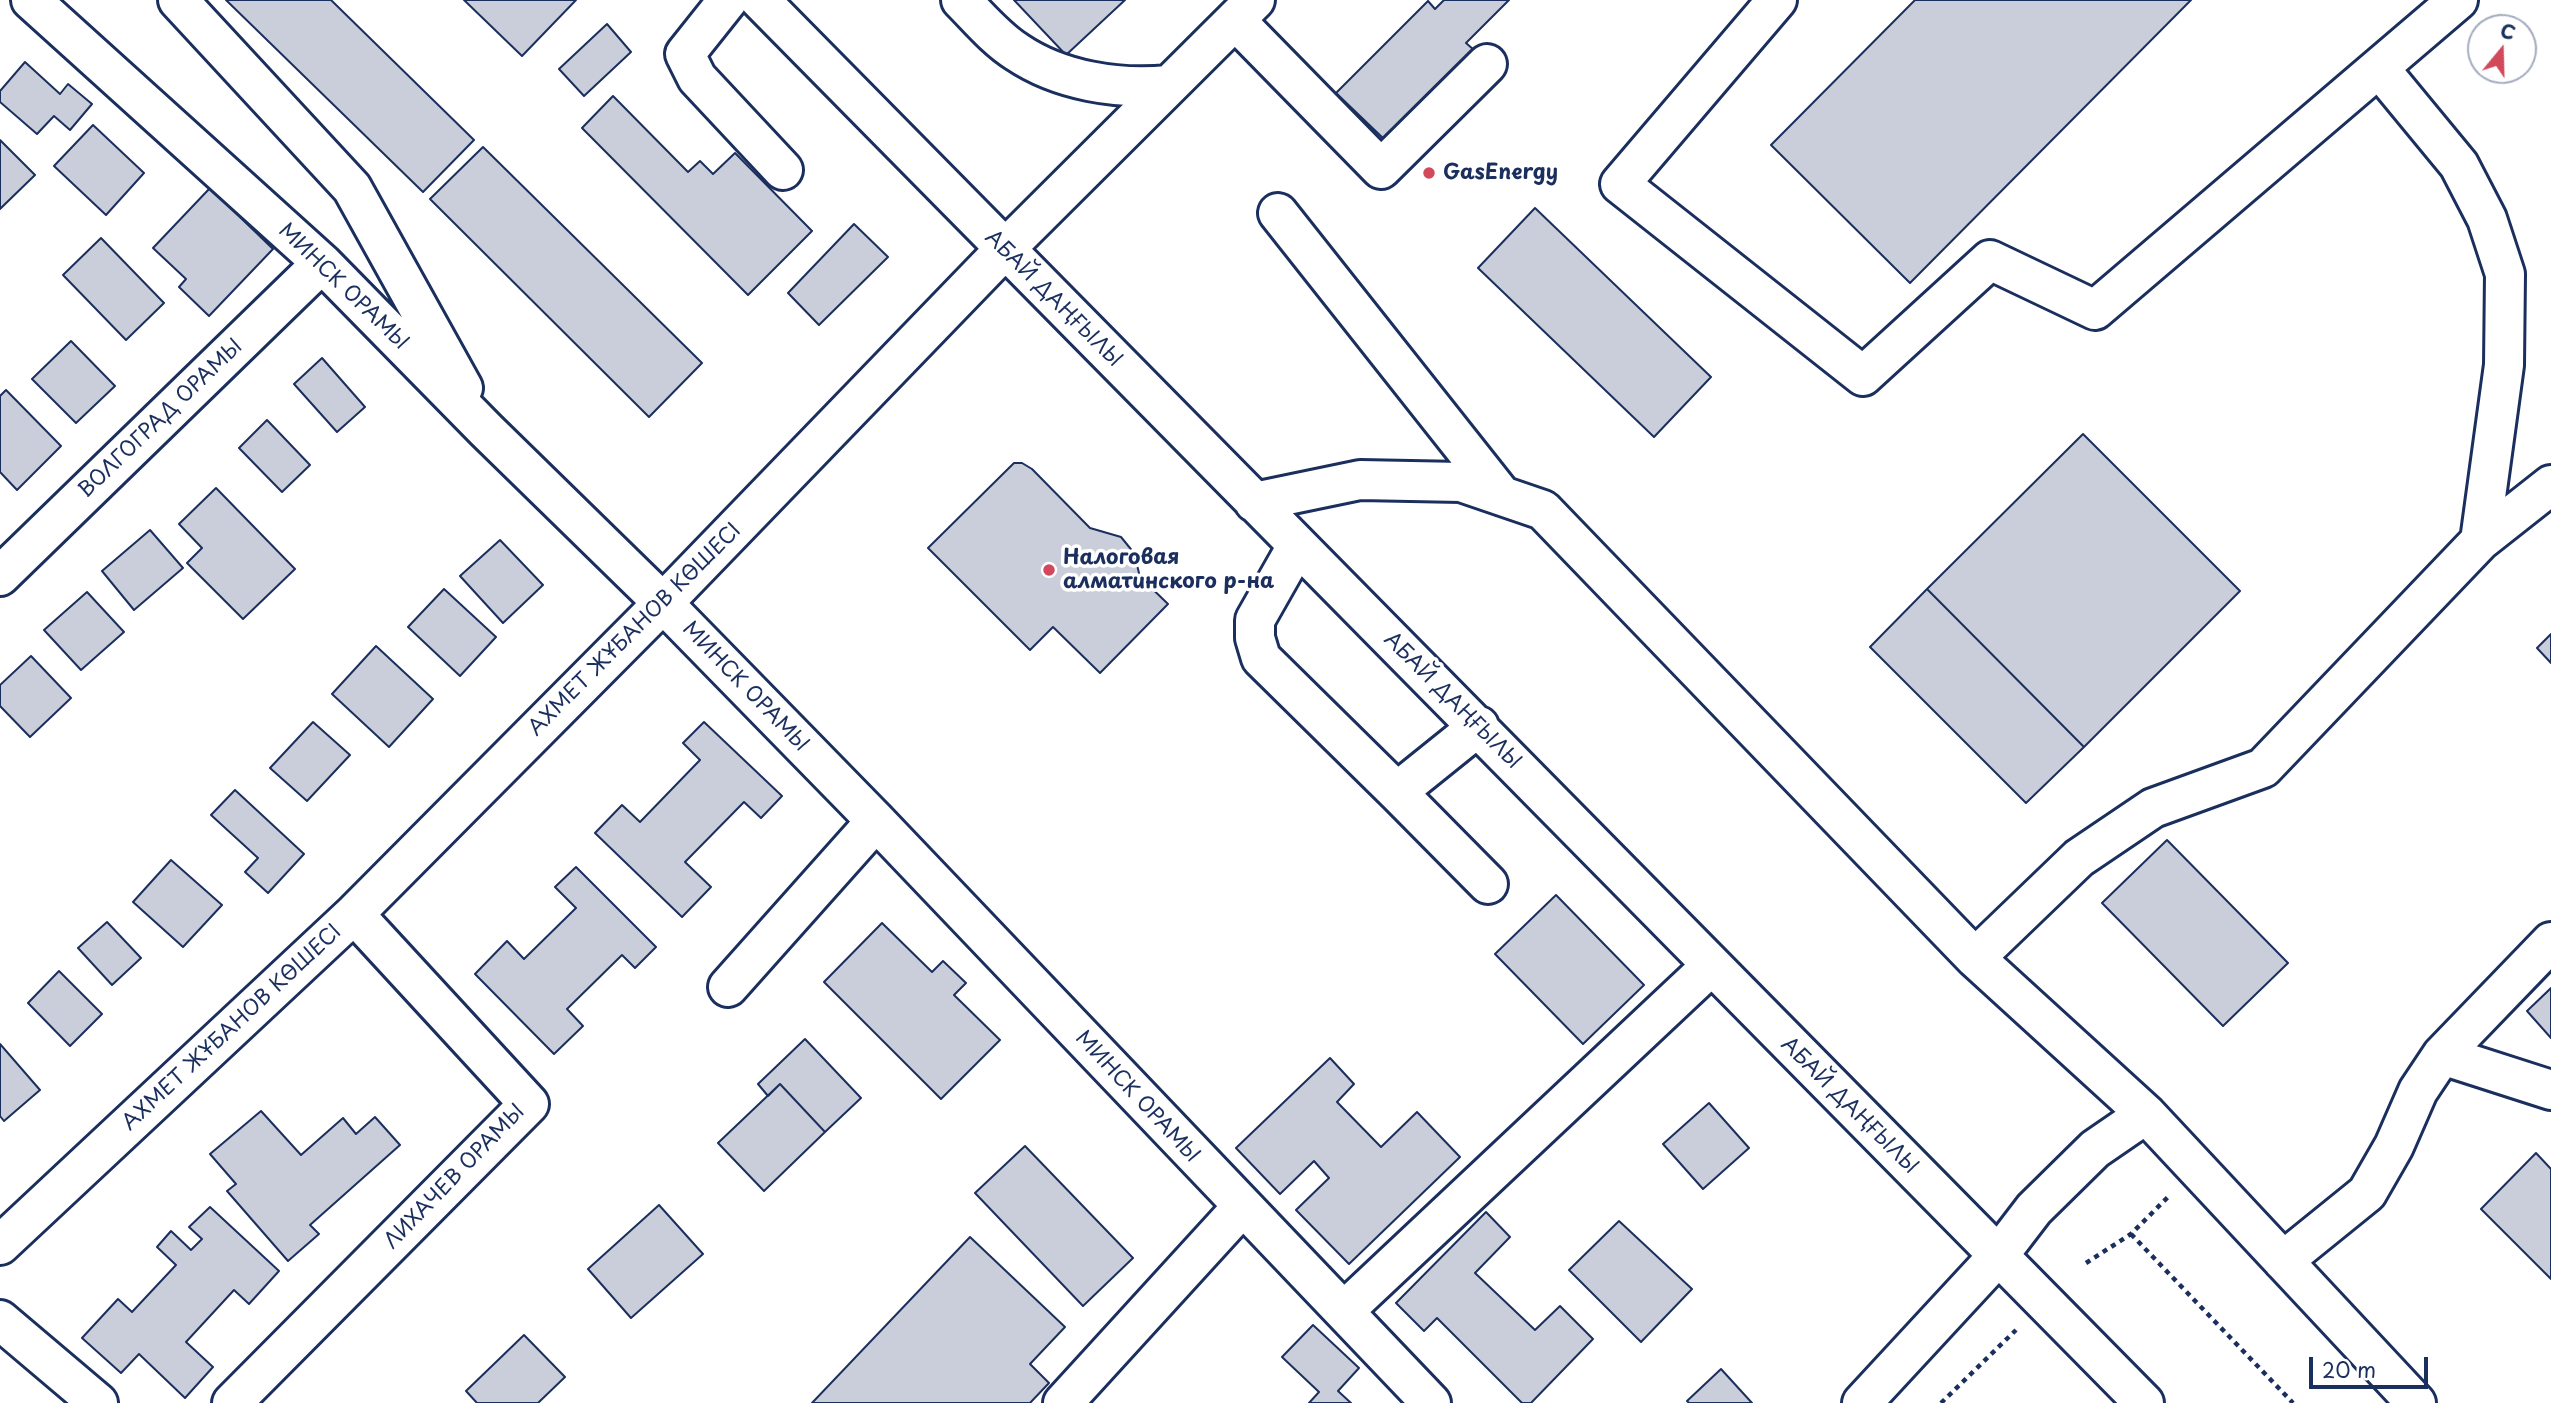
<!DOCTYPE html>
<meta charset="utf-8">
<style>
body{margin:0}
#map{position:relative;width:2551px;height:1403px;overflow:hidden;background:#fff;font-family:"Playpen Sans",sans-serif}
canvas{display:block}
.north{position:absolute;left:2467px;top:14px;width:70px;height:70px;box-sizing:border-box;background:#fff;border:2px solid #a4acbf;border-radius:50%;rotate:19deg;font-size:19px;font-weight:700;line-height:28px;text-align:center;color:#1b2f5e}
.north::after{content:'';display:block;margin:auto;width:24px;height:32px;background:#d1495b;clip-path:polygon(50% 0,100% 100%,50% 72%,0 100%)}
.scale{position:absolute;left:2309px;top:1357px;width:119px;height:32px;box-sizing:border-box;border:4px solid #1b2f5e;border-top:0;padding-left:9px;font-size:21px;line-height:24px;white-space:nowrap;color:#1b2f5e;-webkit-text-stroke:5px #fff;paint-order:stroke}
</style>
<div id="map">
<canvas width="2551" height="1403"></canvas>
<div class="north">С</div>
<div class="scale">20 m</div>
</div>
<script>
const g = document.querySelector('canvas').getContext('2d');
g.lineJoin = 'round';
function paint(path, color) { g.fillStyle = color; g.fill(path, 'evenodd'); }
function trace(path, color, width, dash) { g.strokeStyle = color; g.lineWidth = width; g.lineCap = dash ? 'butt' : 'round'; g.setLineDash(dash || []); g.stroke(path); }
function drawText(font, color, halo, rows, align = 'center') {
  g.font = font + ' "Playpen Sans",sans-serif'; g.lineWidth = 7; g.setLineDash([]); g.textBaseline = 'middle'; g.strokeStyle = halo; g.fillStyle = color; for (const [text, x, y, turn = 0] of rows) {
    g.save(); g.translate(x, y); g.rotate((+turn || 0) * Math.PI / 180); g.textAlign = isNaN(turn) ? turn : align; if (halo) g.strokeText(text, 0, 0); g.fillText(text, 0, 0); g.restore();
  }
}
const building = new Path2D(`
 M226 0H331L474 140 423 192Z
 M464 0H576L522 56Z
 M1014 0H1125L1066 55Z
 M1444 0H1509L1466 43 1474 50 1385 140 1336 93 1428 1 1435 9Z
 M1915 0H2191L1910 283 1771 145Z
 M607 24 631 52 584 96 559 69Z
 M25 62 60 94 68 84 92 104 70 130 54 116 37 134 0 102V91Z
 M613 96 688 172 700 161 713 174 735 153 812 231 748 295 582 128Z
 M93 125 144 173 106 215 54 166Z
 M0 140 35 175 0 209Z
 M483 147 702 363 649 417 430 199Z
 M210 188 273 249 209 316 179 287 186 279 153 248Z
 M1535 208 1711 377 1654 437 1478 268Z
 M854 224 888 257 819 325 788 293Z
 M101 238 164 303 126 340 63 275Z
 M71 341 115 386 76 423 32 379Z
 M322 358 365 407 337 432 294 384Z
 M6 390 61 446 17 490 0 472V396Z
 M267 420 310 465 282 492 239 448Z
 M2083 434 2240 591 2084 747 1927 589Z
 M1014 463H1022L1032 469 1090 528 1121 537 1134 553 1140 577 1168 604 1100 673 1053 627 1030 650 928 548Z
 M216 488 295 569 243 619 187 563 202 548 179 524Z
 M150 530 183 568 134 610 102 571Z
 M500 540 543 585 503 623 460 576Z
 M444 589 496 637 460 676 408 627Z
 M1927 589 2084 747 2026 803 1870 647Z
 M87 592 124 632 81 670 44 630Z
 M2551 634V663L2537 648Z
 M376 646 433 699 389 747 332 694Z
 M31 656 71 698 30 737 0 706V685Z
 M313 722 350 755 307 801 270 768Z
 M704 722 782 796 761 818 744 802 685 862 711 887 682 917 595 833 622 805 640 822 700 760 683 743Z
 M235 790 304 854 268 893 245 872 258 858 211 815Z
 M2167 840 2288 963 2223 1026 2102 903Z
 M171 860 222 905 183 947 133 902Z
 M576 867 656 947 635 968 622 955 567 1009 583 1026 554 1054 475 974 507 941 524 959 576 908 555 887Z
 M1556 895 1644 985 1583 1044 1495 954Z
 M107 922 141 958 112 985 78 948Z
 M882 923 932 972 943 961 966 983 954 995 1000 1040 941 1099 824 982Z
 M59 971 102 1014 70 1046 28 1003Z
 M2551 988V1038L2527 1011Z
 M805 1039 861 1098 825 1132 780 1084 768 1096 758 1084Z
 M0 1044 40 1090 4 1121 0 1116Z
 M1330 1058 1354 1084 1337 1102 1381 1147 1417 1112 1460 1157 1349 1264 1296 1210 1329 1178 1314 1161 1280 1194 1236 1148Z
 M780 1084 825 1132 764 1191 718 1143Z
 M1709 1103 1749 1148 1703 1189 1663 1144Z
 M261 1111 301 1155 343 1118 356 1134 375 1117 400 1145 310 1225 319 1234 288 1261 227 1191 236 1184 210 1154Z
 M1025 1146 1133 1258 1083 1306 975 1193Z
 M2536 1153 2551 1169V1279L2481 1209Z
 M659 1205 703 1254 631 1318 588 1269Z
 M210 1207 279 1271 249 1304 234 1290 186 1342 213 1367 185 1398 139 1354 121 1373 82 1338 118 1299 132 1312 176 1265 157 1247 171 1231 191 1250 202 1239 189 1227Z
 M1486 1212 1510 1237 1475 1273 1535 1330 1560 1306 1593 1339 1531 1403H1522L1437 1318 1424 1331 1396 1303Z
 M1619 1221 1692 1289 1641 1342 1569 1270Z
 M970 1237 1065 1327 1030 1364 1049 1383 1030 1403H812Z
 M1313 1325 1359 1368 1338 1391 1351 1403H1309L1319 1392 1282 1357Z
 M524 1335 565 1377 538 1403H477L466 1391Z
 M1721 1369 1752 1403H1689L1687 1401Z`);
const path = new Path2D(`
 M2131 1234 2293 1403
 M2086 1263 2131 1234 2169 1196
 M1941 1403 2016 1330`);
const minor = new Path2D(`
 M31 0 322 263 486 430 663 603 876 821 1431 1403
 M178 0 352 188 463 388
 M728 0 685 54 697 78 783 170
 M760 0 2144 1403
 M961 0C978 17 996 39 1017 52 1060 81 1118 90 1169 85
 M1777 0 1620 184 1863 376 1990 260 2095 310 2458 0
 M1235 20 1381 169 1487 64
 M2379 68 2459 165 2487 219 2505 274 2504 365 2480 541
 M1278 213 1502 496
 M1254 502 1360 480 1461 482 1543 510 1975 958 2146 1114 2416 1403
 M1297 546 1255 620V638L1261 658 1397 792 1479 726
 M0 576 322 263
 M1397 792 1488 884
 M1975 958 2079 858 2153 808 2263 768 2480 541 2551 485
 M728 987 876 821
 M2442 1055 2551 1090
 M0 1245 354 914 663 603 1004 250 1255 0
 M2283 1261 2367 1193 2394 1146 2418 1091 2442 1055 2551 942
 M1344 1311 1711 966
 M0 1320 98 1403
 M232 1403 529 1104 354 914
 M1063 1403 1242 1207
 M1862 1403 1998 1256 2034 1209 2095 1149 2146 1114`);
const markers = [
 [1429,173,7,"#d1495b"],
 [1049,570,7,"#d1495b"]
];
const poiNames = [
 ["GasEnergy",1443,173],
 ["Налоговая",1063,558],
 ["алматинского р-на",1063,582]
];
const streetNames = [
 ["МИНСК ОРАМЫ",343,287,44],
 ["АБАЙ ДАҢҒЫЛЫ",1053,299,45],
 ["ВОЛГОГРАД ОРАМЫ",161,419,-44],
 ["АХМЕТ ЖҰБАНОВ КӨШЕСІ",635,630,-45],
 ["МИНСК ОРАМЫ",745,687,46],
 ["АБАЙ ДАҢҒЫЛЫ",1452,701,45],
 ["АХМЕТ ЖҰБАНОВ КӨШЕСІ",232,1028,-43],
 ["МИНСК ОРАМЫ",1137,1097,47],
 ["АБАЙ ДАҢҒЫЛЫ",1849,1106,45],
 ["ЛИХАЧЕВ ОРАМЫ",455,1177,-46]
];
paint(building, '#caceda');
trace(building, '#1b2f5e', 2);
trace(minor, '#1b2f5e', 44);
trace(path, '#1b2f5e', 4.5, [5, 5]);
trace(minor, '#fff', 38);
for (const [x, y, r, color] of markers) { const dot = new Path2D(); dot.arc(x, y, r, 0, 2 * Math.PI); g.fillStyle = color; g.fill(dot); trace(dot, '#fff', 2.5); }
drawText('bold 21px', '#1b2f5e', '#fff', poiNames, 'left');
drawText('21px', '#1b2f5e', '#fff', streetNames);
</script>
